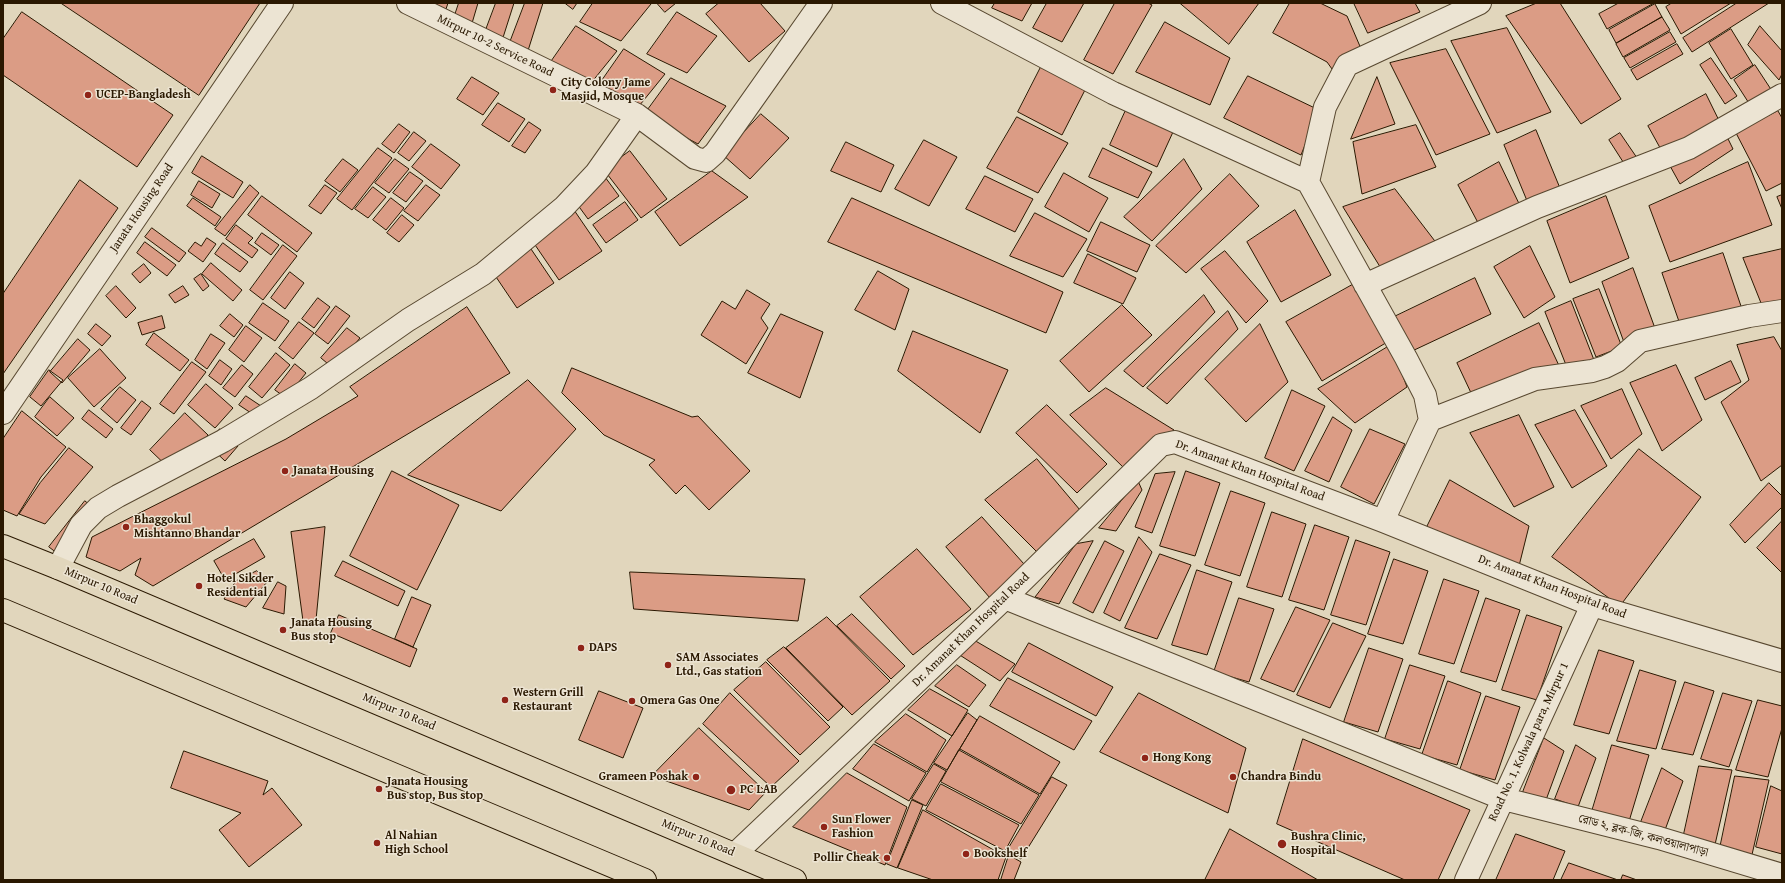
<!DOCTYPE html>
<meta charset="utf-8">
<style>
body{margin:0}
#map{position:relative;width:1785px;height:883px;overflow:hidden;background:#e1d6bc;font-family:"Gentium Book Plus",serif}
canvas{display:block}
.frame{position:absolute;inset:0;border:4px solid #2a1801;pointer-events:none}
</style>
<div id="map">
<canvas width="1785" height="883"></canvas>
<div class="frame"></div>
</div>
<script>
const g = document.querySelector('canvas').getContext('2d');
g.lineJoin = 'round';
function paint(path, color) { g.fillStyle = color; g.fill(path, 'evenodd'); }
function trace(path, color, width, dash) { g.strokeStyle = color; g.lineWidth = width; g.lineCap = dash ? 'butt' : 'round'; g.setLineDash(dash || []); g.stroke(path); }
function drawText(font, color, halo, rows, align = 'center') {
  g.font = font + ' "Gentium Book Plus","Noto Serif Bengali",serif'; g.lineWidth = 3; g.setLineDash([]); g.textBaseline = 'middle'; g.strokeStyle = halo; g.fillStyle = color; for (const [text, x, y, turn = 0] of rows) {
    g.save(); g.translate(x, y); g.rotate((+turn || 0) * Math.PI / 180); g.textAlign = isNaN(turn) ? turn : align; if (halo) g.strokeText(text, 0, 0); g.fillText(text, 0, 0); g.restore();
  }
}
const building = new Path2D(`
 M61 3H260L199 95Z
 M428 3H448L443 18Z
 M459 3H478L470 30 454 18Z
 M496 3H514L500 47 484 35Z
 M525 3H543L526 57 509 45Z
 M565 3H577L573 9Z
 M593 3H650L651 4 621 41 580 22Z
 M657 3H676L665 12Z
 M719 3H760L785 31 749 62 706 14Z
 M995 3H1032L1022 21 992 8Z
 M1047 3H1084L1062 42 1033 28Z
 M1115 3H1148L1152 5 1113 74 1084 60Z
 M1180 3H1259L1229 44Z
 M1290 3H1320L1347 16 1362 51 1332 69 1327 62 1273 33Z
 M1354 3H1415L1420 12 1368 33Z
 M1537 3H1560L1621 99 1581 124 1506 16Z
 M1619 3H1654L1607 29 1599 14Z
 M1672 3H1731L1681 34 1666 7Z
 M1737 3H1769L1692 52 1683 38Z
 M1655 4 1662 17 1616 43 1609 30Z
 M22 12 173 115 137 167 3 75V39Z
 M677 12 717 36 687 73 647 54Z
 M1662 17 1670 30 1623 57 1616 44Z
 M1165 22 1230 58 1210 105 1136 72Z
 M576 26 617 51 587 88 546 69Z
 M1760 26 1782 51V74L1779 80 1748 45Z
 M1507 28 1551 112 1497 133 1451 41Z
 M1731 29 1753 65 1731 79 1709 43Z
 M1670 32 1676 42 1630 68 1624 58Z
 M1677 44 1683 54 1637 80 1631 70Z
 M624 49 665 74 635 111 594 92Z
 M1446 49 1490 134 1436 155 1390 63Z
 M1711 58 1737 96 1725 104 1700 65Z
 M1755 65 1776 97 1754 111 1734 80Z
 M1041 67 1085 90 1062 135 1018 112Z
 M1248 76 1319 110 1301 155 1224 118Z
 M472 77 499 93 483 115 457 99Z
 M1377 77 1395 124 1351 139Z
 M671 78 726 106 698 144 644 115Z
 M1706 94 1733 149 1680 184 1648 126Z
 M498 103 525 119 509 142 482 125Z
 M1126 110 1173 132 1157 167 1110 145Z
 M1778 111 1782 118V183L1766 191 1736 133Z
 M761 114 789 138 750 179 723 155Z
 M1017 117 1068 143 1038 193 987 168Z
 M529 122 541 130 525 153 512 146Z
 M399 124 410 132 394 153 382 144Z
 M1416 125 1436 167 1362 194 1353 142Z
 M1536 130 1562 193 1530 208 1504 145Z
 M414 132 426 141 409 161 398 153Z
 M1620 133 1646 171 1634 179 1609 140Z
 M924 140 957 157 929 206 895 189Z
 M846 142 894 165 881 192 831 171Z
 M431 144 460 165 441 189 412 167Z
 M378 148 392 158 352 210 337 199Z
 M1103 148 1152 172 1138 198 1089 177Z
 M630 151 667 199 641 218 604 170Z
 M202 156 243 182 233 198 192 173Z
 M343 159 358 170 340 192 325 181Z
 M395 159 409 169 389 193 375 183Z
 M1184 159 1202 189 1152 241 1124 217Z
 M1499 162 1525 216 1485 236 1458 185Z
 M1748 162 1772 225 1670 262 1649 206Z
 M712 171 748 197 680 246 655 212Z
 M410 172 423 181 406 202 393 193Z
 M1064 173 1108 198 1089 232 1045 207Z
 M1230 174 1259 206 1186 273 1156 246Z
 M985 176 1033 199 1015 232 966 209Z
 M605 177 619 196 588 219 577 204Z
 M80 180 118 208 3 374V294Z
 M199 181 220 194 212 208 191 195Z
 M250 185 259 193 225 236 215 229Z
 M325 185 337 193 321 214 309 206Z
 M426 185 440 195 418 221 404 211Z
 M373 187 386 197 368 218 355 209Z
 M1395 189 1441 249 1387 278 1343 207Z
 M1782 195V209L1777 197Z
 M262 196 312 233 297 252 248 215Z
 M1606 196 1629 258 1570 283 1547 221Z
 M193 198 221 217 215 226 187 206Z
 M391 198 404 208 386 230 373 220Z
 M852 198 1063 292 1046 333 828 242Z
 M625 202 638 220 606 243 593 225Z
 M574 210 602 251 559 280 531 239Z
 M1295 210 1331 275 1281 302 1247 242Z
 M1035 213 1087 239 1063 277 1010 256Z
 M402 215 414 225 399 242 387 233Z
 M1101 222 1150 245 1137 272 1087 251Z
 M236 225 253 238 248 243 258 250 252 258 226 239Z
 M152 228 186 253 179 262 145 237Z
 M262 233 279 245 271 255 255 243Z
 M207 238 216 244 203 262 188 251 195 242 201 246Z
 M145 242 176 265 167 276 137 253Z
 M223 243 248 262 240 272 215 254Z
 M283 245 297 256 263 300 250 290Z
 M529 246 554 283 517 308 492 271Z
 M1530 246 1555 297 1524 318 1494 267Z
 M1782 249V302L1763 308 1743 258Z
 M1225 251 1268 301 1246 323 1201 269Z
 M1723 253 1743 312 1682 330 1662 273Z
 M1088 254 1136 278 1123 304 1074 283Z
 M211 263 242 290 233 301 202 274Z
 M144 264 151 273 140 283 132 274Z
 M1633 268 1656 331 1625 345 1602 282Z
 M878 271 909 289 895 330 855 310Z
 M290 272 304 283 285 309 271 298Z
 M201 274 209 286 203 291 194 279Z
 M1475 278 1491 314 1410 352 1394 317Z
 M1354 284 1389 341 1322 381 1286 322Z
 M116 286 136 308 126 318 106 296Z
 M183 286 189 295 175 303 169 295Z
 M1599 289 1622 347 1596 357 1573 299Z
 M747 290 770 304 761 318 768 328 746 364 701 335 722 301 735 309Z
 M1204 295 1215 312 1143 387 1124 371Z
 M318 298 330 307 314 328 302 319Z
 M1571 301 1594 360 1568 370 1545 312Z
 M263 303 289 321 275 341 249 323Z
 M1122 305 1152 335 1089 392 1060 361Z
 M336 306 350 316 328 344 315 334Z
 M467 307 510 373 153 586 135 575 141 558 120 571 86 557 92 537 286 439 358 396 350 387Z
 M1228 311 1238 329 1167 404 1147 388Z
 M230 314 243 325 234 337 220 326Z
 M781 314 823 332 800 398 748 373Z
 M162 316 165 328 142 335 138 323Z
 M299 322 314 333 293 359 279 348Z
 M1539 323 1562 372 1480 412 1457 363Z
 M96 324 111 336 102 346 88 334Z
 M1260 324 1288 382 1246 422 1205 379Z
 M246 326 262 338 244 362 229 350Z
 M347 328 360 338 334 369 321 358Z
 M913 331 1008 370 980 433 898 371Z
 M154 333 189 360 180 371 146 345Z
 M211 334 225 343 207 369 195 360Z
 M1774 337 1782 351V465L1761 481 1721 402 1749 380 1737 345Z
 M78 339 90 350 62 383 50 372Z
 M1391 345 1407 387 1355 423 1318 389Z
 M100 349 126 378 94 407 68 378Z
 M276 353 290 365 262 398 249 387Z
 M220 360 232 369 221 385 209 376Z
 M1731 361 1741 382 1705 400 1695 378Z
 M192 362 206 372 174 414 160 404Z
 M295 364 306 373 286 398 275 390Z
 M242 365 253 374 235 397 223 388Z
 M1676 365 1702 420 1662 451 1630 383Z
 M572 368 692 417 698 416 750 471 709 510 685 485 676 494 649 465 655 460 604 435 562 393Z
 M49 370 63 380 41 406 30 397Z
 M528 380 576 429 501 511 408 475Z
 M206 384 233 408 215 428 188 405Z
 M120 387 136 400 117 423 101 409Z
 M1106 388 1174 430 1127 471 1070 415Z
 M1622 389 1642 434 1611 459 1581 406Z
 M1292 390 1325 406 1294 471 1265 458Z
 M246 396 270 412 263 421 239 405Z
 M50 397 74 418 57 436 35 417Z
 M142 401 151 408 131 435 121 428Z
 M1047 405 1107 464 1077 493 1016 433Z
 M89 410 113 429 106 438 82 419Z
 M1575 410 1607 466 1572 488 1535 425Z
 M22 411 66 447 41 477 17 516 3 510V439Z
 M185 413 208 435 173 472 150 450Z
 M1519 415 1554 487 1514 507 1470 433Z
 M1333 417 1352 430 1329 482 1305 471Z
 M220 429 238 446 225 461 207 444Z
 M1370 429 1405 444 1374 504 1341 487Z
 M69 448 93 467 45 524 19 514 40 483Z
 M1639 449 1701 497 1620 606 1552 557Z
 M1037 459 1080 510 1037 552 985 500Z
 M392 471 459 505 417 590 350 556Z
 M1186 471 1220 483 1195 556 1160 546Z
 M1175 472 1152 533 1135 527 1155 474Z
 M1450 480 1529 526 1519 566 1426 529Z
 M1138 481 1142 490 1116 531 1099 528Z
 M1769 483 1782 496V507L1745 543 1730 525Z
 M1231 491 1265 503 1240 576 1205 565Z
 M85 501 101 514 62 557 49 547Z
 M1272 512 1306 524 1282 597 1247 587Z
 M982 517 1024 564 990 598 946 547Z
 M1782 521V573L1757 548Z
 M1315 525 1349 537 1324 610 1289 600Z
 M325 527 316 620 303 621 291 532Z
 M1139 537 1152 552 1120 621 1104 613Z
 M254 539 265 557 225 580 214 561Z
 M1356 540 1390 552 1366 625 1331 615Z
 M1093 541 1059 604 1035 597 1076 544Z
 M1105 541 1124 551 1093 613 1073 603Z
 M917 549 971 609 913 655 860 597Z
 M1160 554 1191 565 1157 639 1125 628Z
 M1394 559 1428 571 1403 644 1368 634Z
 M343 561 405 591 398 606 335 576Z
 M1197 570 1232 582 1207 655 1172 645Z
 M257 571 267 582 246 607 224 599 236 581Z
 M630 572 805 579 798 621 634 609Z
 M1444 579 1479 591 1454 664 1419 654Z
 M278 582 286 586 284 614 263 608Z
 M412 597 431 605 413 647 395 639Z
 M1239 598 1274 609 1249 682 1214 672Z
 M1486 598 1520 610 1496 682 1461 672Z
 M1296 607 1330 620 1294 692 1261 679Z
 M852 614 905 666 891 679 837 626Z
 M339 615 417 649 410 667 331 633Z
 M1527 615 1562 627 1537 700 1502 690Z
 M827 617 890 681 852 715 786 648Z
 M1333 623 1366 636 1330 708 1297 695Z
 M967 636 1015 664 1000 681 952 650Z
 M1029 643 1113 687 1096 716 1012 672Z
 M784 647 843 707 828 721 767 660Z
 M1369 648 1403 659 1378 732 1344 722Z
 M1599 650 1634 661 1609 734 1574 725Z
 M766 662 830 727 800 755 734 690Z
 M957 665 986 685 969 707 935 686Z
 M1410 665 1445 676 1420 749 1385 739Z
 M1640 670 1676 681 1656 749 1617 741Z
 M1008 678 1092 721 1074 750 990 706Z
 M1448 681 1481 693 1457 765 1422 755Z
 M1685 682 1714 691 1693 755 1662 749Z
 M930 689 968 710 952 736 908 710Z
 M599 691 643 708 623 758 579 740Z
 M730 693 799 761 771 787 703 724Z
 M1139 693 1246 748 1228 813 1100 752Z
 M1723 693 1752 701 1729 767 1701 759Z
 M1486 696 1520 707 1495 780 1460 770Z
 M1758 700 1782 706V728L1768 777 1736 770Z
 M968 713 977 720 947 770 934 763Z
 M906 714 946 740 927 772 875 742Z
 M980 716 1060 762 1040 794 960 749Z
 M699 728 766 792 749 810 652 776Z
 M1544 738 1564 751 1546 800 1523 792Z
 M1303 739 1470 810 1438 880H1405L1277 824Z
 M874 744 926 773 909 801 853 769Z
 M1576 745 1596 758 1578 807 1555 799Z
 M1612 745 1649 755 1627 828 1590 818Z
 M959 750 1039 795 1021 824 941 782Z
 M184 751 268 781 263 795 272 788 302 825 249 867 219 830 241 813 171 788Z
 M934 764 946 771 926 806 912 799Z
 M1699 766 1732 770 1714 849 1682 843Z
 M1662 768 1683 781 1665 830 1641 822Z
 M847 773 907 807 885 865 793 827Z
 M1735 776 1769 780 1751 859 1719 853Z
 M1052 777 1067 785 1021 859 1007 851Z
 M941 784 1019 825 1005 851 926 810Z
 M1771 786 1782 791V854L1756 847Z
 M912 800 923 805 897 868 887 864Z
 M923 810 1006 857 998 880H933L898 868Z
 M1230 829 1318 880H1205Z
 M1516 834 1565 851 1553 880H1496Z
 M1009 855 1021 862 1014 880H1001Z
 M1569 863 1618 880H1561Z
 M1623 875 1637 880H1621Z`);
const minor = new Path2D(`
 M408 3 637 115 695 158 706 161 715 153 821 3
 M942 3 1113 93 1308 182 1406 358 1425 395 1430 420 1383 521
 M1308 182 1325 107 1347 65 1480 3
 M1365 285 1537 207 1689 148 1782 95
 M3 413 282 3
 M1430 420 1535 379 1592 371 1605 367 1617 361 1640 341 1749 316 1782 311
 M58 568 81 525 98 508 118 496 223 441 311 388 408 320 483 274 564 207 596 173 637 115
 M1005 598 1504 799 1659 838 1782 875
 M735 854 1005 598 1161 445 1175 442 1383 521 1592 605 1782 661
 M1466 880 1592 605`);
const major = new Path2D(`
 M3 546 58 568 795 880
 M3 610 645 880`);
const markers = [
 [553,90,4,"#8f2418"],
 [88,95,4,"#8f2418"],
 [285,471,4,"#8f2418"],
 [126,527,4,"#8f2418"],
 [199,586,4,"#8f2418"],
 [283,630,4,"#8f2418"],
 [581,648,4,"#8f2418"],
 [668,665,4,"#8f2418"],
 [505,700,4,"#8f2418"],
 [632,701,4,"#8f2418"],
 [1145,758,4,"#8f2418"],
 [696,777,4,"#8f2418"],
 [1233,777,4,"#8f2418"],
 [379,789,4,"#8f2418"],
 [731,790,5,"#8f2418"],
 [824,827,4,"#8f2418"],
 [377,843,4,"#8f2418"],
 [1282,844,5,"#8f2418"],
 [966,854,4,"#8f2418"],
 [887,858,4,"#8f2418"]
];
const streetNames = [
 ["Mirpur 10-2 Service Road",495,46,26],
 ["Janata Housing Road",142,208,-56],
 ["Dr. Amanat Khan Hospital Road",1250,471,20],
 ["Mirpur 10 Road",101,586,23],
 ["Dr. Amanat Khan Hospital Road",1552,587,21],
 ["Dr. Amanat Khan Hospital Road",971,630,-44],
 ["Mirpur 10 Road",399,712,23],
 ["Road No. 1, Kolwala para, Mirpur 1",1529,742,-65],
 ["রোড ২, ব্লক-জি, কলওয়ালাপাড়া",1643,836,15],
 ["Mirpur 10 Road",698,838,23]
];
const poiNames = [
 ["City Colony Jame",561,83],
 ["Masjid, Mosque",561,97],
 ["UCEP-Bangladesh",96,95],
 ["Janata Housing",293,471],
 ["Bhaggokul",134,520],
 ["Mishtanno Bhandar",134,534],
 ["Hotel Sikder",207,579],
 ["Residential",207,593],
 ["Janata Housing",291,623],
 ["Bus stop",291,637],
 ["DAPS",589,648],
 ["SAM Associates",676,658],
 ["Ltd., Gas station",676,672],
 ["Western Grill",513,693],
 ["Restaurant",513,707],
 ["Omera Gas One",640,701],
 ["Hong Kong",1153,758],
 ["Grameen Poshak",688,777,"right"],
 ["Chandra Bindu",1241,777],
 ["Janata Housing",387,782],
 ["Bus stop, Bus stop",387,796],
 ["PC LAB",740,790],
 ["Sun Flower",832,820],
 ["Fashion",832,834],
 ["Al Nahian",385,836],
 ["High School",385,850],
 ["Bushra Clinic,",1291,837],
 ["Hospital",1291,851],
 ["Bookshelf",974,854],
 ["Pollir Cheak",879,858,"right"]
];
paint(building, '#db9c85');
trace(building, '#2a1801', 1);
trace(minor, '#584830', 24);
trace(major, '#2a1801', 24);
trace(minor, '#ece4d3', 22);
trace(major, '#e1d6bc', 22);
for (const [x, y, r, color] of markers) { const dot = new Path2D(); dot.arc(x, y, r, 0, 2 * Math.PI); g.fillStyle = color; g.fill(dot); trace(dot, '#ece4d3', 1.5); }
drawText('12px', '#2a1801', '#ece4d3', streetNames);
drawText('bold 12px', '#2a1801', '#ece4d3', poiNames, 'left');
</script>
